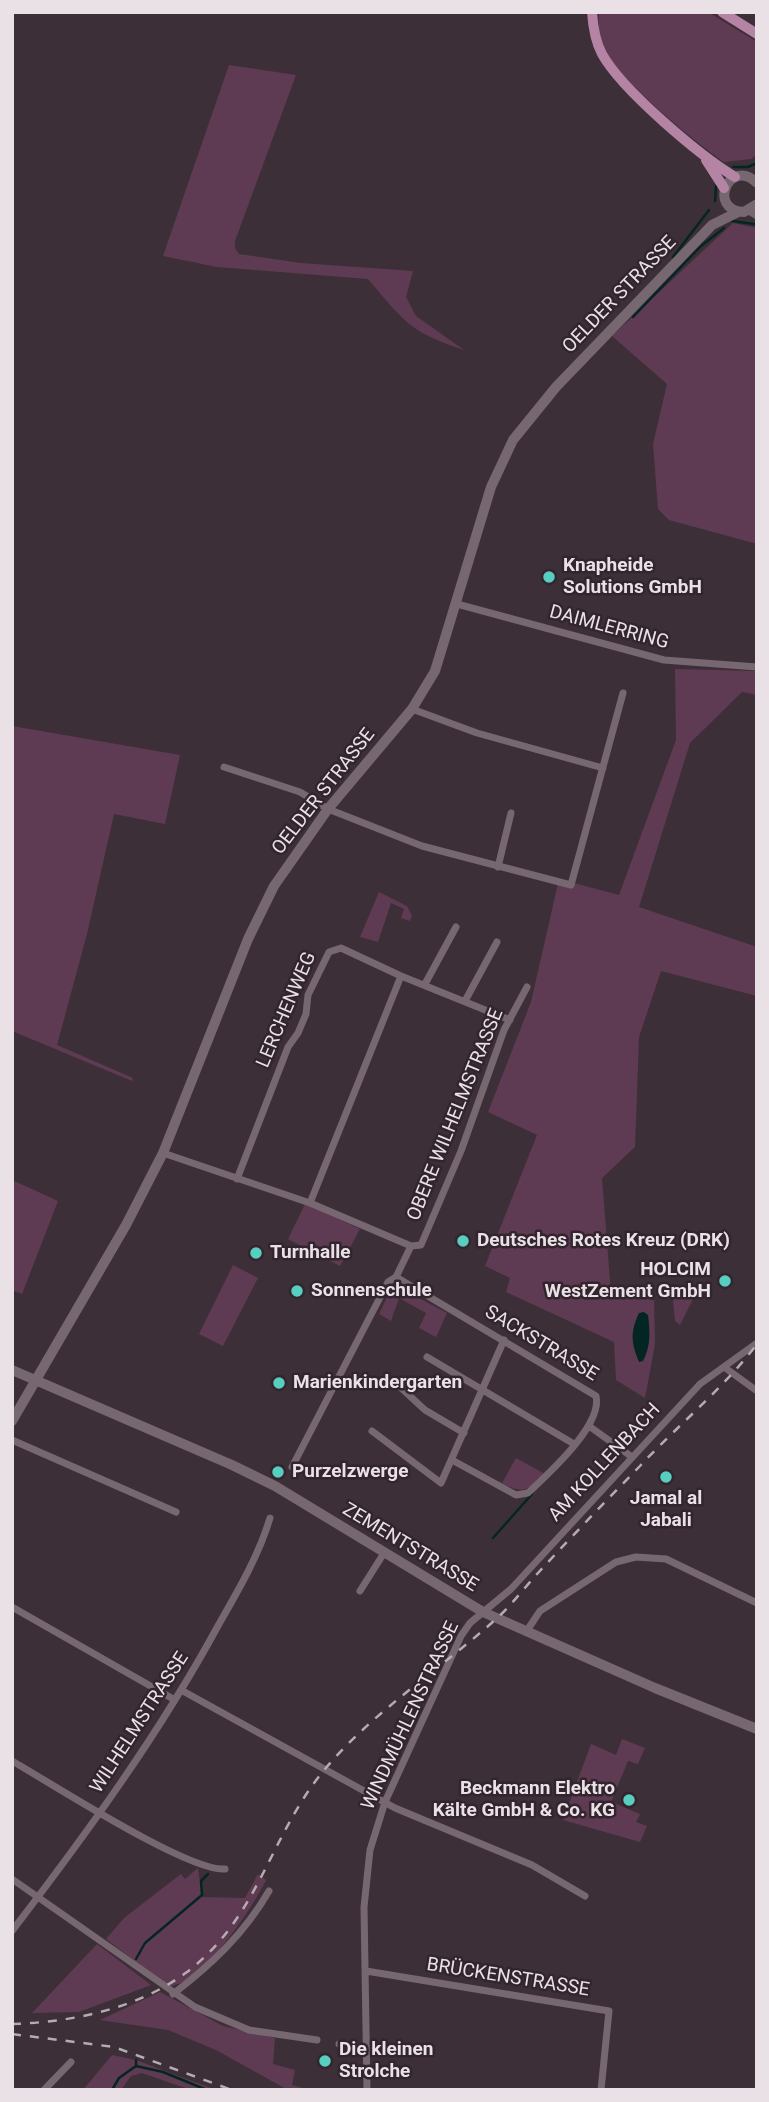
<!DOCTYPE html>
<meta charset="utf-8">
<style>
body{margin:0}
#map{position:relative;width:769px;height:2102px;overflow:hidden;background:#3d2f38;font-family:Roboto,sans-serif}
canvas{display:block}
.frame{position:absolute;inset:0;border:14px solid #eae1e7;pointer-events:none}
</style>
<div id="map">
<canvas width="769" height="2102"></canvas>
<div class="frame"></div>
</div>
<script>
const g = document.querySelector('canvas').getContext('2d');
g.lineJoin = 'round';
function paint(path, color) { g.fillStyle = color; g.fill(path, 'evenodd'); }
function trace(path, color, width, dash) { g.strokeStyle = color; g.lineWidth = width; g.lineCap = dash ? 'butt' : 'round'; g.setLineDash(dash || []); g.stroke(path); }
function drawText(font, color, halo, rows, align = 'center') {
  g.font = font + ' Roboto,sans-serif'; g.lineWidth = 5; g.setLineDash([]); g.textBaseline = 'middle'; g.strokeStyle = halo; g.fillStyle = color; for (const [text, x, y, turn = 0] of rows) {
    g.save(); g.translate(x, y); g.rotate((+turn || 0) * Math.PI / 180); g.textAlign = isNaN(turn) ? turn : align; if (halo) g.strokeText(text, 0, 0); g.fillText(text, 0, 0); g.restore();
  }
}
const green = new Path2D(`
 M599 12H708L757 42V154L751 159 724 162C695 142 619 80 605 50 599 38 598 25 599 12Z
 M229 65 296 75 235 241V248L239 254 301 263 413 271 406 297 416 316 464 350C408 331 405 322 368 279L217 267 163 256Z
 M733 223 757 228V544L669 520 658 509 653 444 667 384 612 336Z
 M675 669 757 671V695L742 692 690 743 639 907 757 947V996L661 971 639 1037 635 1147 602 1178 611 1294 654 1300 655 1344 645 1398 616 1380 614 1342 506 1292 510 1278 485 1266 537 1135 488 1112 531 1002 559 879 619 895 676 740Z
 M12 726 180 755 165 824 114 814 87 934 57 1045 133 1078 132 1081 12 1031Z
 M379 892 407 906 412 916 410 921 401 918 404 909 391 903 378 942 360 937Z
 M12 1180 58 1201 22 1294 12 1290Z
 M305 1204 360 1229 340 1266 288 1239Z
 M233 1265 258 1278 223 1346 199 1334Z
 M398 1287 447 1313 436 1337 419 1328 426 1313 399 1298 391 1321 379 1314 391 1289Z
 M678 1289 694 1297 680 1325 675 1321 672 1290Z
 M516 1458 545 1474C529 1490 523 1495 502 1483Z
 M622 1739 645 1748 638 1764 628 1761 611 1802 640 1814 636 1822 647 1826 640 1842 563 1820 591 1744 616 1755Z
 M198 1868 202 1897 245 1898 258 1874 266 1880C253 1907 201 1987 168 1986L106 1939 124 1918 181 1874 185 1879Z
 M97 1944 151 1985 79 2012 32 2013Z
 M160 1992 223 2026 275 2038 273 2064 295 2070 292 2085 310 2090H288L216 2050 168 2030 100 2020Z
 M112 2055 136 2060 216 2090H191L142 2073 131 2076 121 2090H83Z`);
const water = new Path2D(`
 M644 1312 648 1315C650 1331 651 1346 643 1361L639 1362C631 1343 630 1332 639 1313Z`);
const stream = new Path2D(`
 M733 167H748L757 163
 M715 201 716 186
 M732 221 754 224
 M673 257 709 210
 M633 317 701 246 724 228
 M493 1538 532 1494
 M136 1959 145 1943 202 1895 201 1881 208 1874
 M136 2066 163 2072 207 2090
 M112 2090 119 2078 136 2066V2060`);
const street = new Path2D(`
 M749 211 757 216
 M457 604 664 660 757 667
 M412 709 477 733 603 768
 M224 767 300 792 328 809 422 846 571 885 623 693
 M498 867 511 813
 M425 984 456 927
 M465 1001 497 942
 M163 1153 310 1203 411 1246 421 1245 461 1151 504 1030 527 987
 M237 1179 288 1047 298 1033 306 1014 308 995 329 952 341 948 401 976 510 1020
 M310 1203 401 976
 M396 1277 596 1396C603 1425 548 1474 528 1493L516 1495 452 1460
 M427 1357 574 1444
 M724 1367 757 1391
 M399 1386 425 1410 464 1433
 M589 1426 632 1457
 M372 1431 441 1483 504 1340
 M12 1440 176 1512
 M292 1467 388 1282 396 1277 411 1246
 M360 1591 384 1553
 M12 1607 175 1700
 M526 1632 540 1611 616 1562 636 1557 666 1559 757 1603
 M181 1690 395 1808 532 1865 585 1896
 M12 1761C51 1783 188 1872 225 1869
 M12 1879 195 2007 249 2030 317 2040
 M12 1931C87 1833 160 1733 219 1624 238 1591 259 1555 270 1518
 M366 1971 609 2011 601 2090
 M173 1994C212 1964 244 1934 269 1891
 M339 2044 367 2048
 M44 2090 71 2062
 M367 2090 364 1907 370 1850 385 1802 461 1636 470 1623 511 1589 700 1384 757 1343`);
const secondary = new Path2D(`
 M757 183C730 156 706 210 744 212L757 204
 M12 1370 232 1465 275 1486 483 1612 655 1688 757 1729
 M12 1421 126 1225 163 1153 248 939 274 886 328 809 412 709 435 671 491 487 513 440 556 387 712 225 738 212`);
const primary = new Path2D(`
 M592 12C593 27 595 41 602 54 622 90 699 155 735 177
 M722 12 757 34
 M706 160 724 188`);
const rail = new Path2D(`
 M12 2024C73 2022 137 2009 187 1972 260 1916 269 1836 325 1769 374 1711 439 1670 495 1620 511 1606 524 1588 538 1573 571 1537 606 1501 640 1466 678 1425 723 1389 757 1344
 M12 2034 114 2047 232 2090`);
const markers = [
 [549,577,7,"#58cec0"],
 [463,1241,7,"#58cec0"],
 [256,1253,7,"#58cec0"],
 [725,1281,7,"#58cec0"],
 [297,1291,7,"#58cec0"],
 [279,1383,7,"#58cec0"],
 [278,1472,7,"#58cec0"],
 [666,1477,7,"#58cec0"],
 [629,1800,7,"#58cec0"],
 [325,2061,7,"#58cec0"]
];
const streetNames = [
 ["OELDER STRASSE",620,295,-46],
 ["DAIMLERRING",609,628,15],
 ["OELDER STRASSE",324,792,-52],
 ["LERCHENWEG",287,1010,-67],
 ["OBERE WILHELMSTRASSE",456,1115,-68],
 ["SACKSTRASSE",541,1344,31],
 ["AM KOLLENBACH",605,1463,-47],
 ["ZEMENTSTRASSE",410,1548,31],
 ["WINDMÜHLENSTRASSE",411,1716,-65],
 ["WILHELMSTRASSE",140,1723,-57],
 ["BRÜCKENSTRASSE",508,1978,9]
];
const poiNames = [
 ["Knapheide",563,566],
 ["Solutions GmbH",563,588],
 ["Deutsches Rotes Kreuz (DRK)",477,1241],
 ["Turnhalle",270,1253],
 ["HOLCIM",711,1270,"right"],
 ["WestZement GmbH",711,1292,"right"],
 ["Sonnenschule",311,1291],
 ["Marienkindergarten",293,1383],
 ["Purzelzwerge",292,1472],
 ["Jamal al",666,1499,"center"],
 ["Jabali",666,1521,"center"],
 ["Beckmann Elektro",615,1789,"right"],
 ["Kälte GmbH & Co. KG",615,1811,"right"],
 ["Die kleinen",339,2050],
 ["Strolche",339,2072]
];
paint(green, '#5f3b53');
paint(water, '#042622');
trace(stream, '#042622', 2.5);
trace(street, '#776771', 7);
trace(secondary, '#776771', 10);
trace(primary, '#b584a5', 10);
trace(rail, '#b5abb2', 2.5, [9, 9]);
for (const [x, y, r, color] of markers) { const dot = new Path2D(); dot.arc(x, y, r, 0, 2 * Math.PI); g.fillStyle = color; g.fill(dot); trace(dot, '#32252e', 2.5); }
drawText('19px', '#eae1e7', '#32252e', streetNames);
drawText('bold 19px', '#eae1e7', '#32252e', poiNames, 'left');
</script>
